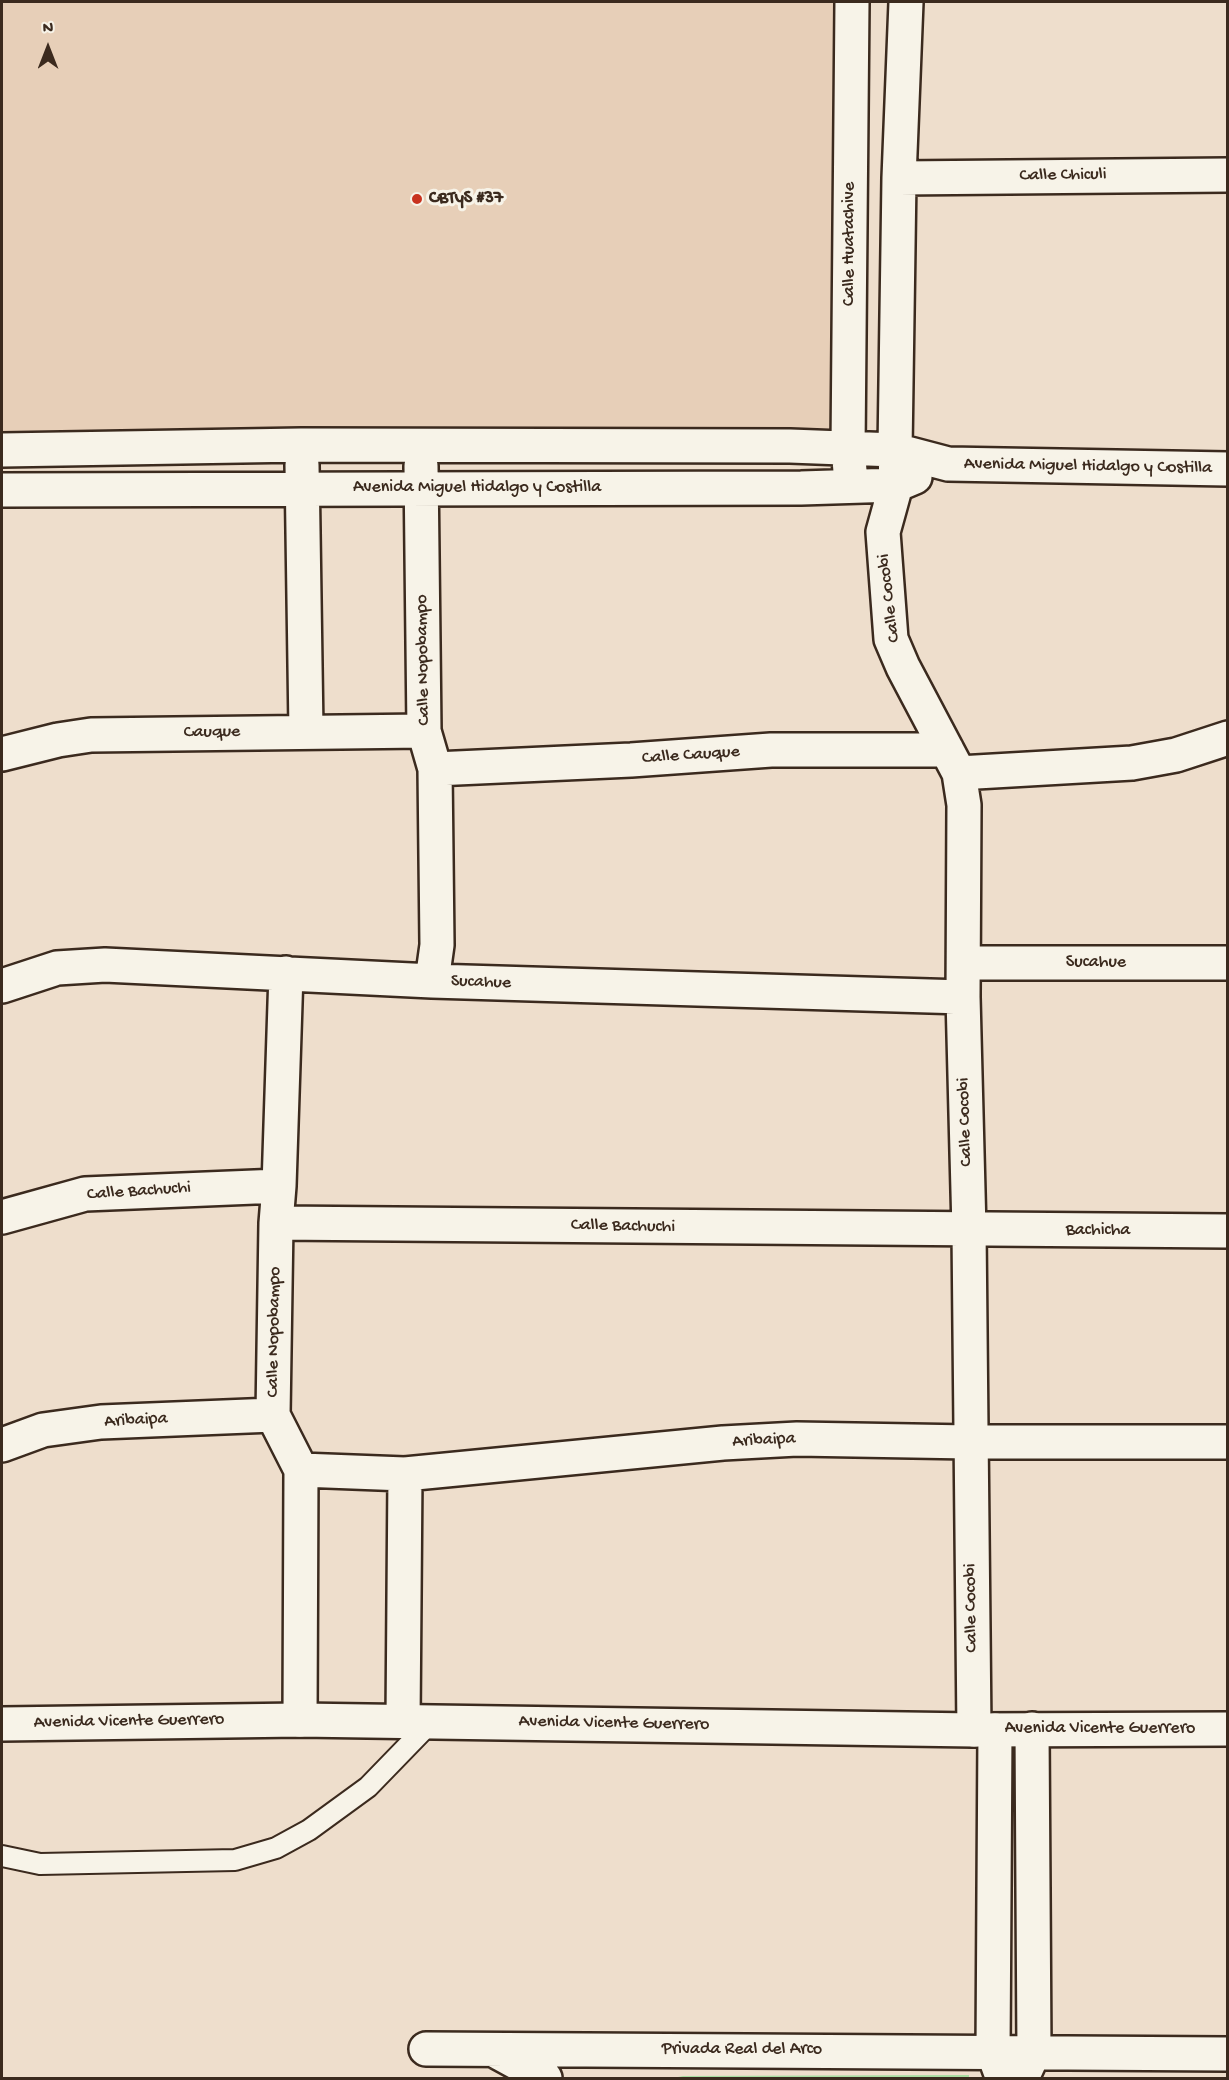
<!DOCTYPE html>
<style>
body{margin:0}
#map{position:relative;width:1229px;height:2080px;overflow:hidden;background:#eedecc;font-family:"Gochi Hand",sans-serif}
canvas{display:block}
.frame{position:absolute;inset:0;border:3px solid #3b2a1e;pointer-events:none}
.north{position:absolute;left:18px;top:18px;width:60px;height:60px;-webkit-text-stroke:4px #f7f3e8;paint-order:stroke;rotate:0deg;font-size:16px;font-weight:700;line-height:24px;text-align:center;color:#3b2a1e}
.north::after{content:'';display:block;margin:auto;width:21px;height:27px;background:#3b2a1e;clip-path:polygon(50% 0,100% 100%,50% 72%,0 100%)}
</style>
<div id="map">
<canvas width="1229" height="2080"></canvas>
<div class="frame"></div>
<div class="north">N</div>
</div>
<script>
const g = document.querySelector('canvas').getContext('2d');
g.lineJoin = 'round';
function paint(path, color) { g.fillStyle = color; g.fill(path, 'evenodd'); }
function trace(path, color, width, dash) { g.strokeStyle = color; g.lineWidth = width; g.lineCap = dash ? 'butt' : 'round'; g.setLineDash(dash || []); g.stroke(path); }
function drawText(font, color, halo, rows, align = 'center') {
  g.font = font + ' "Gochi Hand",sans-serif'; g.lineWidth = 6; g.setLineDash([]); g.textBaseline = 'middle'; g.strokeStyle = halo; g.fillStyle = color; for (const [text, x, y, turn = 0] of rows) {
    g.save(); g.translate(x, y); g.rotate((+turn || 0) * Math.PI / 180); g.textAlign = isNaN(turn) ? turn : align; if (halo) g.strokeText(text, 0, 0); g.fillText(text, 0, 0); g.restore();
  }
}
const built = new Path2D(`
 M2 2H834L832 395 885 459 2 441Z`);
const green = new Path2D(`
 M969 2075V2078H673L683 2076Z`);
const service = new Path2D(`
 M2 1856 40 1864 235 1860 276 1848 309 1830 368 1787 432 1721`);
const minor = new Path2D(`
 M906 2 899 178 895 450 896 485 883 532 891 639 903 667 959 773 964 805 963 997 969 1230 974 1730
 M899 178 1228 175
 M2 450 301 445 790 446 895 450 948 464 1228 469
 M302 465 306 731
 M421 466 424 731 435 769 437 945 432 981
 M850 471 848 448 852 2
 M2 490 801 488 896 485 915 477
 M2 754 58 740 91 735 424 731
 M435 769 631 760 771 750H947
 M959 773 1132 763 1176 755 1228 738
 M964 963H1228
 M286 973 279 1186 276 1223 273 1415 301 1470 300 1720
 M2 986 57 968 105 965 432 981 963 997
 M2 1217 85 1194 279 1186
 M276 1223 1228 1231
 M2 1445 43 1430 101 1422 273 1415
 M301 1470 405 1474 723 1443 797 1439 970 1442H1228
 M403 1721 405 1474
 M995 1730 993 2052 1000 2071
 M426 2049 1228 2054
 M494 2050 545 2078
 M1022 2078 1034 2052 1032 1729`);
const secondary = new Path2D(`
 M2 1724 300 1720 974 1730 1228 1729`);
const markers = [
 [417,199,6,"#c8321e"]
];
const streetNames = [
 ["Calle Chiculi",1063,176,-1],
 ["Calle Huatachive",850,244,-90],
 ["Avenida Miguel Hidalgo y Costilla",1088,467,1],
 ["Avenida Miguel Hidalgo y Costilla",477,488],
 ["Calle Cocobi",890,598,-97],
 ["Calle Nopobampo",424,660,-91],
 ["Cauque",212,733,-1],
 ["Calle Cauque",691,756,-4],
 ["Sucahue",1096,963],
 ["Sucahue",481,983,2],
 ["Calle Cocobi",966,1122,-92],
 ["Calle Bachuchi",139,1192,-4],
 ["Calle Bachuchi",623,1227,1],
 ["Bachicha",1098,1231],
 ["Calle Nopobampo",275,1332,-89],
 ["Aribaipa",136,1421,-3],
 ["Aribaipa",764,1441,-3],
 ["Calle Cocobi",972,1608,-91],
 ["Avenida Vicente Guerrero",129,1722,-1],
 ["Avenida Vicente Guerrero",614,1724,1],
 ["Avenida Vicente Guerrero",1100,1729],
 ["Privada Real del Arco",742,2050]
];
const poiNames = [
 ["CBTyS #37",429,199]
];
paint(built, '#e7cfb8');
paint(green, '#a8dda0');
trace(service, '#3b2a1e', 24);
trace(minor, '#3b2a1e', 38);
trace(secondary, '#3b2a1e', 38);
trace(service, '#f7f3e8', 20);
trace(minor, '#f7f3e8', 33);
trace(secondary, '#f7f3e8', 33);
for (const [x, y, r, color] of markers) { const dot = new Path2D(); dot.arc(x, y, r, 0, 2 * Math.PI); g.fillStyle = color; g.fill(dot); trace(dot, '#f7f3e8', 2); }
drawText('18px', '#3b2a1e', '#f7f3e8', streetNames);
drawText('bold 18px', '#3b2a1e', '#f7f3e8', poiNames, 'left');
</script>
